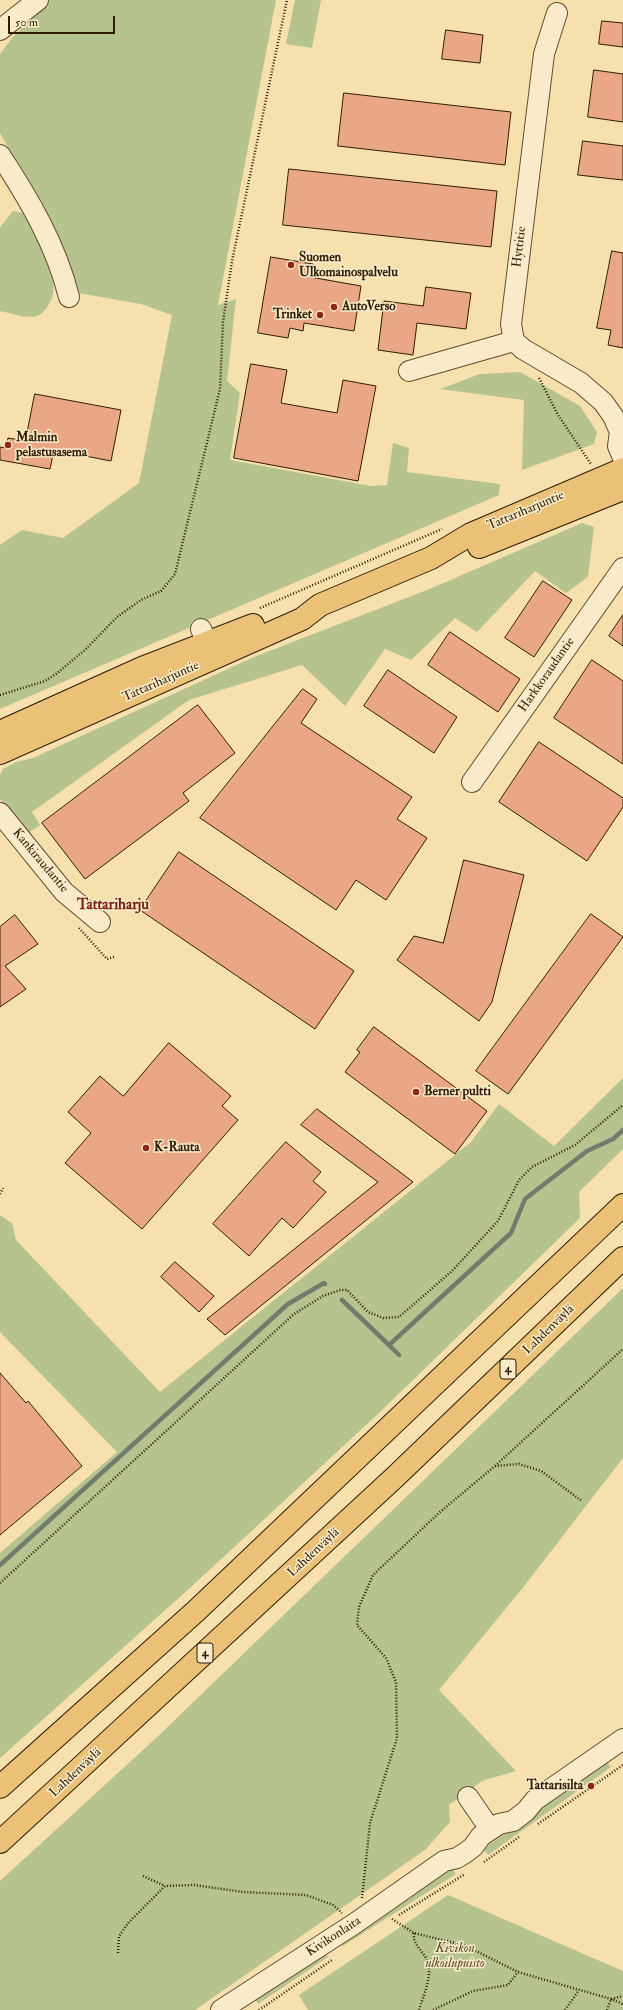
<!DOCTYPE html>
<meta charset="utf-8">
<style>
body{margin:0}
#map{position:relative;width:623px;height:2010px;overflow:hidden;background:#f6e0ae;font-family:"IM FELL Double Pica",serif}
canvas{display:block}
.scale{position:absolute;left:8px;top:16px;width:107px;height:18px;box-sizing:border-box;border:2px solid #2e1d04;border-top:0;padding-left:5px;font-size:12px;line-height:14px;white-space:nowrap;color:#2e1d04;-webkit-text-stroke:3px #f9ebca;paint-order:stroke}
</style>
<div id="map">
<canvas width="623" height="2010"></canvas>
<div class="scale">50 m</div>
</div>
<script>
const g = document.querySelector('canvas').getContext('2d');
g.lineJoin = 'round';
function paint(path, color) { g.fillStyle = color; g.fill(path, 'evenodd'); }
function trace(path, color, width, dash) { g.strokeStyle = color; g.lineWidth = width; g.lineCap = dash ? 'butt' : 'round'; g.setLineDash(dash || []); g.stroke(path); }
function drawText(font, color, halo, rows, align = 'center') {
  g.font = font + ' "IM FELL Double Pica",serif'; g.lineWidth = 3; g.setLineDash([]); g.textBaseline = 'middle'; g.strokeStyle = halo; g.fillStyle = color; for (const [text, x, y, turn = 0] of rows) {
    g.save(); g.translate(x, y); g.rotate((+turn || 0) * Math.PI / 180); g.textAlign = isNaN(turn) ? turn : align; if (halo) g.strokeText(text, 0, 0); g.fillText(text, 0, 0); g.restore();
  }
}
const green = new Path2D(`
 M49 0H276L218 305 236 299 227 381 240 393 230 460 371 486 387 485 393 443 409 448 407 472 500 484 499 495 0 709V545L22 530 63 538 139 483 172 315 141 304 78 293 37 199 0 133V54L12 38Z
 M295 0H321L312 48 286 44Z
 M13 211 23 213C38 234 66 281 48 306 45 310 42 314 37 316 27 319 10 313 0 311V227Z
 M520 372 580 406 597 432 594 444 522 470 524 400 440 389 480 374Z
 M582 523 594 527 588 577 566 593 535 571 477 632 455 618 411 660 385 649 345 706 302 665 189 700 32 812 40 825 27 834 0 799V775L3 769 16 762 33 758 254 657 432 588Z
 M623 1078V1149L579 1192 580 1218 379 1413 191 1587 0 1758V1553L117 1452 0 1332V1215L12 1223 16 1240 160 1392 471 1142 499 1104 554 1146Z
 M623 1288V1458L525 1585 439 1690 516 1771 482 1781 449 1805 450 1822 425 1850 195 2010H0V1881L155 1739Z
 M607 1762 611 1767 488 1855 483 1849Z
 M452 1868 456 1874 343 1946 339 1941Z
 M448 1895 623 1971V2010H308L299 1995Z
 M324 1951 328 1957 258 2004 254 1998Z`);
const stream = new Path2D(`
 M342 1300 389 1345 511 1233 525 1199 587 1151 613 1139 623 1130
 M389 1345 399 1355
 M0 1565 288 1304 324 1283 325 1284`);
const building = new Path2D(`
 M602 21 623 23V47L599 44Z
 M446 30 483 35 480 63 442 59Z
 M594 70 623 74V122L588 117Z
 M344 93 511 112 505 165 338 146Z
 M583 141 623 146V180L578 175Z
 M289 169 497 191 491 247 283 225Z
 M612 251 623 253V348L608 345 611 330 597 328Z
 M271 257 313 264 310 277 361 286 354 331 304 323 303 331 290 328 288 338 258 333Z
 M426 287 471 293 466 329 417 323 413 355 378 350 384 301 423 306Z
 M251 364 287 370 281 403 337 413 343 380 376 386 358 481 234 458Z
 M35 394 121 410 111 461 54 450 50 469 0 460V447L6 448 8 438 25 441Z
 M543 581 572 600 534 657 505 638Z
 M623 615V646L609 636Z
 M450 632 520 679 498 712 428 665Z
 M592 660 623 681V764L554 718Z
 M388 670 457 717 434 753 364 706Z
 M303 689 317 699 301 723 412 797 397 819 427 838 386 900 356 880 336 910 200 818Z
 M198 705 235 753 183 793 189 801 85 879 42 823Z
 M539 742 623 798V807L587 861 499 802Z
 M179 852 354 971 315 1029 140 910Z
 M464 860 524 875 492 1002 479 1021 397 960 414 936 443 943Z
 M591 914 623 937 508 1094 476 1071Z
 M15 915 38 944 5 966 26 989 0 1007V927Z
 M374 1027 487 1111 455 1154 345 1072 360 1052 357 1050Z
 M169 1043 231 1096 222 1106 238 1120 142 1229 65 1163 91 1133 68 1112 100 1076 123 1096Z
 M317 1109 413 1182 225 1335 207 1319 378 1182 301 1125Z
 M286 1142 321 1172 313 1181 326 1192 293 1228 282 1218 249 1256 213 1224Z
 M175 1262 214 1296 199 1312 161 1277Z
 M0 1373 26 1403 28 1401 82 1466 0 1535Z`);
const path = new Path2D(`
 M539 378 558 415 591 464
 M260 608 442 529
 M0 695 45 681 56 674 86 649 117 617 141 600 161 591 175 574 220 389 223 322 232 261 287 0
 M79 928 107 959 114 957
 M0 1194 3 1188
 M495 1466 623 1349
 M0 1583 294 1314 323 1296 340 1290H347L368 1312 383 1318 399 1317 452 1271 498 1221 519 1180 532 1167 575 1145 623 1105
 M538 1824 623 1765
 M484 1862 519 1837
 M143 1876 165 1886
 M362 1898 370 1823 397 1738 396 1682 386 1658 357 1625 359 1607 373 1575 440 1512 495 1466 519 1464 541 1471 582 1501
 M399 1915 465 1874
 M392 1919 414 1933 466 1946 518 1972 611 1999 623 2004
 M414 1933C413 1945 421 1949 426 1958 434 1974 424 1994 419 2010
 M118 1953 119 1936 129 1922 165 1886 194 1885 243 1892 306 1895 333 1905 342 1913
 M259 2010 332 1960
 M433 2010 473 1991 508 1985 518 1972
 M565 2010 579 1990
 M607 2010 611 1999 623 1996`);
const minor = new Path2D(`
 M557 13 544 54 511 324 514 341 523 349 581 383 603 402 613 416 620 432 618 446 623 458
 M0 30 38 0
 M0 155C29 199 56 245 69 297
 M409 371 514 341
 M201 629 213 657
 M472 782 623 568
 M0 813 64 892 100 922
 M468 1797 490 1829
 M221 2010 354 1924 444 1861 457 1858 465 1853 473 1847 481 1836 499 1824 513 1821 526 1811 535 1800 623 1739`);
const major = new Path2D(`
 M479 547 623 489
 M0 732 142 668 253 625
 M0 753 302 619 320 605 431 558 471 534 623 469`);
const highway = new Path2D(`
 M0 1787 196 1611 623 1205
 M0 1842 395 1477 623 1258`);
const markers = [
 [291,265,4,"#8f2418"],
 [334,307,4,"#8f2418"],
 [320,315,4,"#8f2418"],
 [8,445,4,"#8f2418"],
 [416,1092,4,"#8f2418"],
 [146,1148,4,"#8f2418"],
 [591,1786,4,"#8f2418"]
];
const shields = [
 [508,1369,16],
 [205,1653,16]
];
const shieldNames = [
 ["4",508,1369],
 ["4",205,1653]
];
const streetNames = [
 ["Hyttitie",520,247,-83],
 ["Tattariharjuntie",526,511,-23],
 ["Harkkoraudantie",547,675,-55],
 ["Tattariharjuntie",161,682,-24],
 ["Kankiraudantie",40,861,50],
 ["Lahdenväylä",549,1330,-44],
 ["Lahdenväylä",314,1553,-43],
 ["Lahdenväylä",76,1773,-43],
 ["Kivikonlaita",334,1937,-33]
];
const poiNames = [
 ["Suomen",299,258],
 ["Ulkomainospalvelu",299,273],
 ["AutoVerso",342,307],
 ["Trinket",312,315,"right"],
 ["Malmin",16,438],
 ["pelastusasema",16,453],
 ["Berner pultti",424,1092],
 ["K-Rauta",154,1148],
 ["Tattarisilta",583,1786,"right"]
];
const parkNames = [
 ["Kivikon",455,1949],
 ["ulkoilupuisto",455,1964]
];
const quarterNames = [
 ["Tattariharju",113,906]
];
paint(green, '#b7c38f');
trace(stream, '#727c6d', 4.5);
paint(building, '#eaa785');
trace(building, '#2e1d04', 1);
trace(minor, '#604e2e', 22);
trace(major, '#2e1d04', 24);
trace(highway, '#2e1d04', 24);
trace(path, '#2e1d04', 2.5, [1, 2]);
trace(minor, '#f9ebca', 20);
trace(major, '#ebc077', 22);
trace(highway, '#ebc077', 22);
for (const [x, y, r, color] of markers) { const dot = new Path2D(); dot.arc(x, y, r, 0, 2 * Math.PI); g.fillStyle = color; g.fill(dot); trace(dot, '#f9ebca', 1.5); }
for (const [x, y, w] of shields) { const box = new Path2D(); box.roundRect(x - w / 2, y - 10, w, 20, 3); g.fillStyle = '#f9ebca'; g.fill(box); trace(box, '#2e1d04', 1); }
drawText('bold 12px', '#2e1d04', null, shieldNames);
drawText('13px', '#2e1d04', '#f9ebca', streetNames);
drawText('bold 13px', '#2e1d04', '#f9ebca', poiNames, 'left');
drawText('italic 13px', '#574f2e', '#f9ebca', parkNames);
drawText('bold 15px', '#7a1f14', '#f9ebca', quarterNames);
</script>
